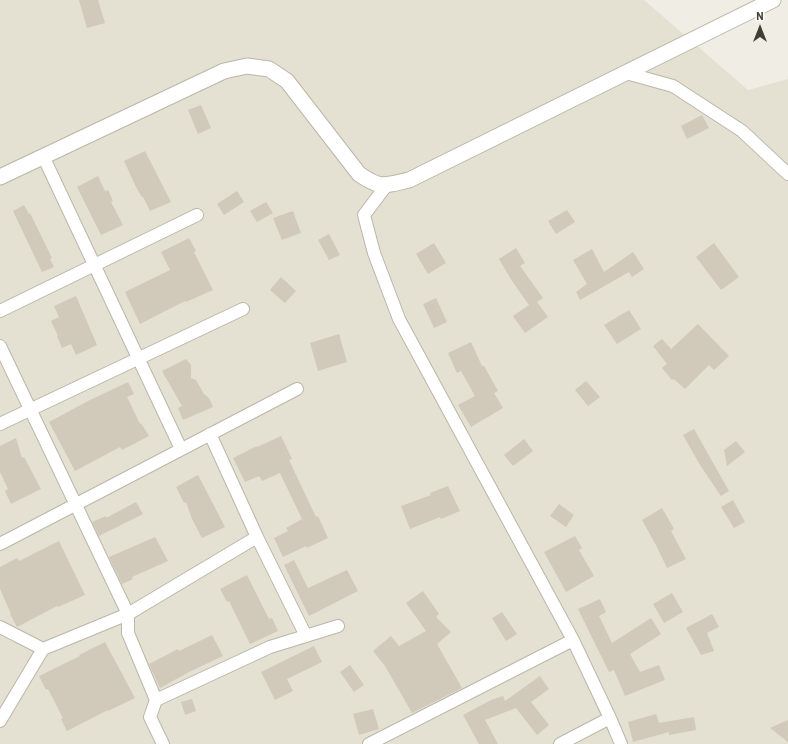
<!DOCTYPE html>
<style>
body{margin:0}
#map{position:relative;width:788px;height:744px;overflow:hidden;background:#f0eee4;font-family:Barlow,sans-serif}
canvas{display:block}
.north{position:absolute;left:740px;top:8px;width:40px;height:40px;-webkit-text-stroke:3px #fff;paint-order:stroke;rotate:0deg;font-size:11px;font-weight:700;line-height:16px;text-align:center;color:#423e34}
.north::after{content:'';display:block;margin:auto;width:14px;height:18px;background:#423e34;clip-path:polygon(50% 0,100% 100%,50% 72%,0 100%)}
</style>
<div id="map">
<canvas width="788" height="744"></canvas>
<div class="north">N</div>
</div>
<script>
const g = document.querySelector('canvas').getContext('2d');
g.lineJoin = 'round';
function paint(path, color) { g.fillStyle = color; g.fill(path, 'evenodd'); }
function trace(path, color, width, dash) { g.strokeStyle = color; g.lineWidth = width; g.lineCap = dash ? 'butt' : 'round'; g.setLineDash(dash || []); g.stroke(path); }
const residential = new Path2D(`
 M0 0H644L748 90 788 79V744H0Z`);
const building = new Path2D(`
 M79 0H98L105 23 87 28Z
 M201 105 211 128 198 134 188 110Z
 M702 115 709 128 687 139 681 126Z
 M145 151 171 202 150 211 143 197H142L137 189 124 161Z
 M98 176 105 191 108 190 113 201 111 202 123 225 101 235 77 187Z
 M237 191 244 202 224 215 217 204Z
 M266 202 273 213 257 222 250 211Z
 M24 205 29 214 30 213 52 258 50 259 54 267 42 272 13 211Z
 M567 210 575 222 556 234 548 221Z
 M293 211 301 233 282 240 273 218Z
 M329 234 340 255 329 260 318 240Z
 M189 238 196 251 194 252 213 290 186 302 185 301 140 324 125 292 170 270 161 252Z
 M434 243 446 263 428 274 416 254Z
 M714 243 739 277 721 290 696 257Z
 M516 248 525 263 520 266 543 298 537 302 548 317 525 333 513 316 529 305 512 281 499 259Z
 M592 249 604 272 633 252 644 269 632 277 629 272 580 300 576 292 587 284 573 260Z
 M281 277 296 291 285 303 270 290Z
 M76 296 97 345 76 355 71 344 62 348 57 336H58L51 321 59 317 54 306Z
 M436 298 447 322 434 328 423 304Z
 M629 310 641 329 617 344 604 325Z
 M698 324 729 356 714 370 709 365 685 389 674 379 672 380 662 368 667 364 653 346 662 339 671 349Z
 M339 334 347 362 318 371 310 343Z
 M471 342 482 366H484L498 391 494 393 503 408 471 427 458 405 475 396 461 371 457 373 448 353Z
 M186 359 191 365V378L196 380 204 394 209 398 213 407 183 420 178 408 182 406 162 371Z
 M586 381 600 397 588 406 575 390Z
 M128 382 134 394 127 397 140 424 141 423 149 436 122 450 120 447 75 471 49 422 90 400Z
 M694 429 729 491 721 496 700 465 683 435Z
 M281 436 292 459 289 460 316 517 318 516 328 538 307 548 306 546 283 557 274 538 288 531 286 528 302 519 280 473 262 481 259 476 245 482 233 458 257 446V447Z
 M16 438 22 458 24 457 41 489 11 504 5 491 8 489 0 472V446Z
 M524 439 533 451 513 466 504 455Z
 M736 441 745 452 727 466 724 450Z
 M198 475 225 527 202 538 192 519 186 502 184 503 176 487Z
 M448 486 460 511 441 519 440 517 410 529 401 506 431 495 430 493Z
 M733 500 745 522 734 528 721 507Z
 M136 502 143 514 99 536 92 522 106 516V518Z
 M559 504 574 515 566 527 550 516Z
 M662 508 674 529 671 531 686 559 667 568 657 547 642 520Z
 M575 536 582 548 579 550 594 576 566 592 544 552Z
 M155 537 168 561 132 577 133 579 122 584 109 557Z
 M59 541 85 595 58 607 57 606 17 627 10 614H11L0 589V567L17 558 19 561Z
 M294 560 308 588 347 570 358 591 309 616 284 565Z
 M247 575 269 619 272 618 278 631 250 644 229 601 227 602 220 589Z
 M423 591 439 614 436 617 451 632 437 644 462 688 412 713 385 666 373 651 391 636 399 646 426 631 406 603Z
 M672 593 683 612 664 623 653 604Z
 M600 599 606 612 599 616 612 643 651 618 661 634 630 654 640 672 659 665 665 680 625 696 614 670 609 672 578 609Z
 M502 612 517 634 506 641 492 618Z
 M712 614 719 627 707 633 714 651 701 655 686 628Z
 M212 635 223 656 191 671 160 688 149 664 178 649 179 651Z
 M105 642 135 698 108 711V710L67 731 61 719 63 718 48 689 46 690 39 676 80 656 79 655Z
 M314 646 322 662 287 679 293 691 275 700 261 672Z
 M350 665 364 685 354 692 340 672Z
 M540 676 549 689 531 702 549 725 537 735 516 708 485 720 498 744H479L463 715 491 700 503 696 505 701Z
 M192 699 196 711 185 715 181 702Z
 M373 709 379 729 359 735 353 714Z
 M656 714 659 723 694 717 696 730 669 735V732L633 742 628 722Z
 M788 720V742L770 728Z`);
const minor = new Path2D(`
 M626 73 673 86 742 131 788 174
 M43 156 181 449
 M386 186 364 215 374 253 399 319 573 640 610 718 621 744
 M0 311 197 215
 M0 346 128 614V633L156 700 270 647 338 626
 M0 424 243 309
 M210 434 257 537 306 636
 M0 544 297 389
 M0 627 43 649 0 721
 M43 649 128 614 257 537
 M156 700 150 717 163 744
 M369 744 573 640
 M560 744 610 718`);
const tertiary = new Path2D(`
 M0 177 224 71 247 66 269 69 287 81 359 174C381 189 383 186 409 180L773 0`);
paint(residential, '#e4e0d2');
paint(building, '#d1caba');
trace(minor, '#bbb6a8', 14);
trace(tertiary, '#bbb6a8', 17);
trace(minor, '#fff', 12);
trace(tertiary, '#fff', 15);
</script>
